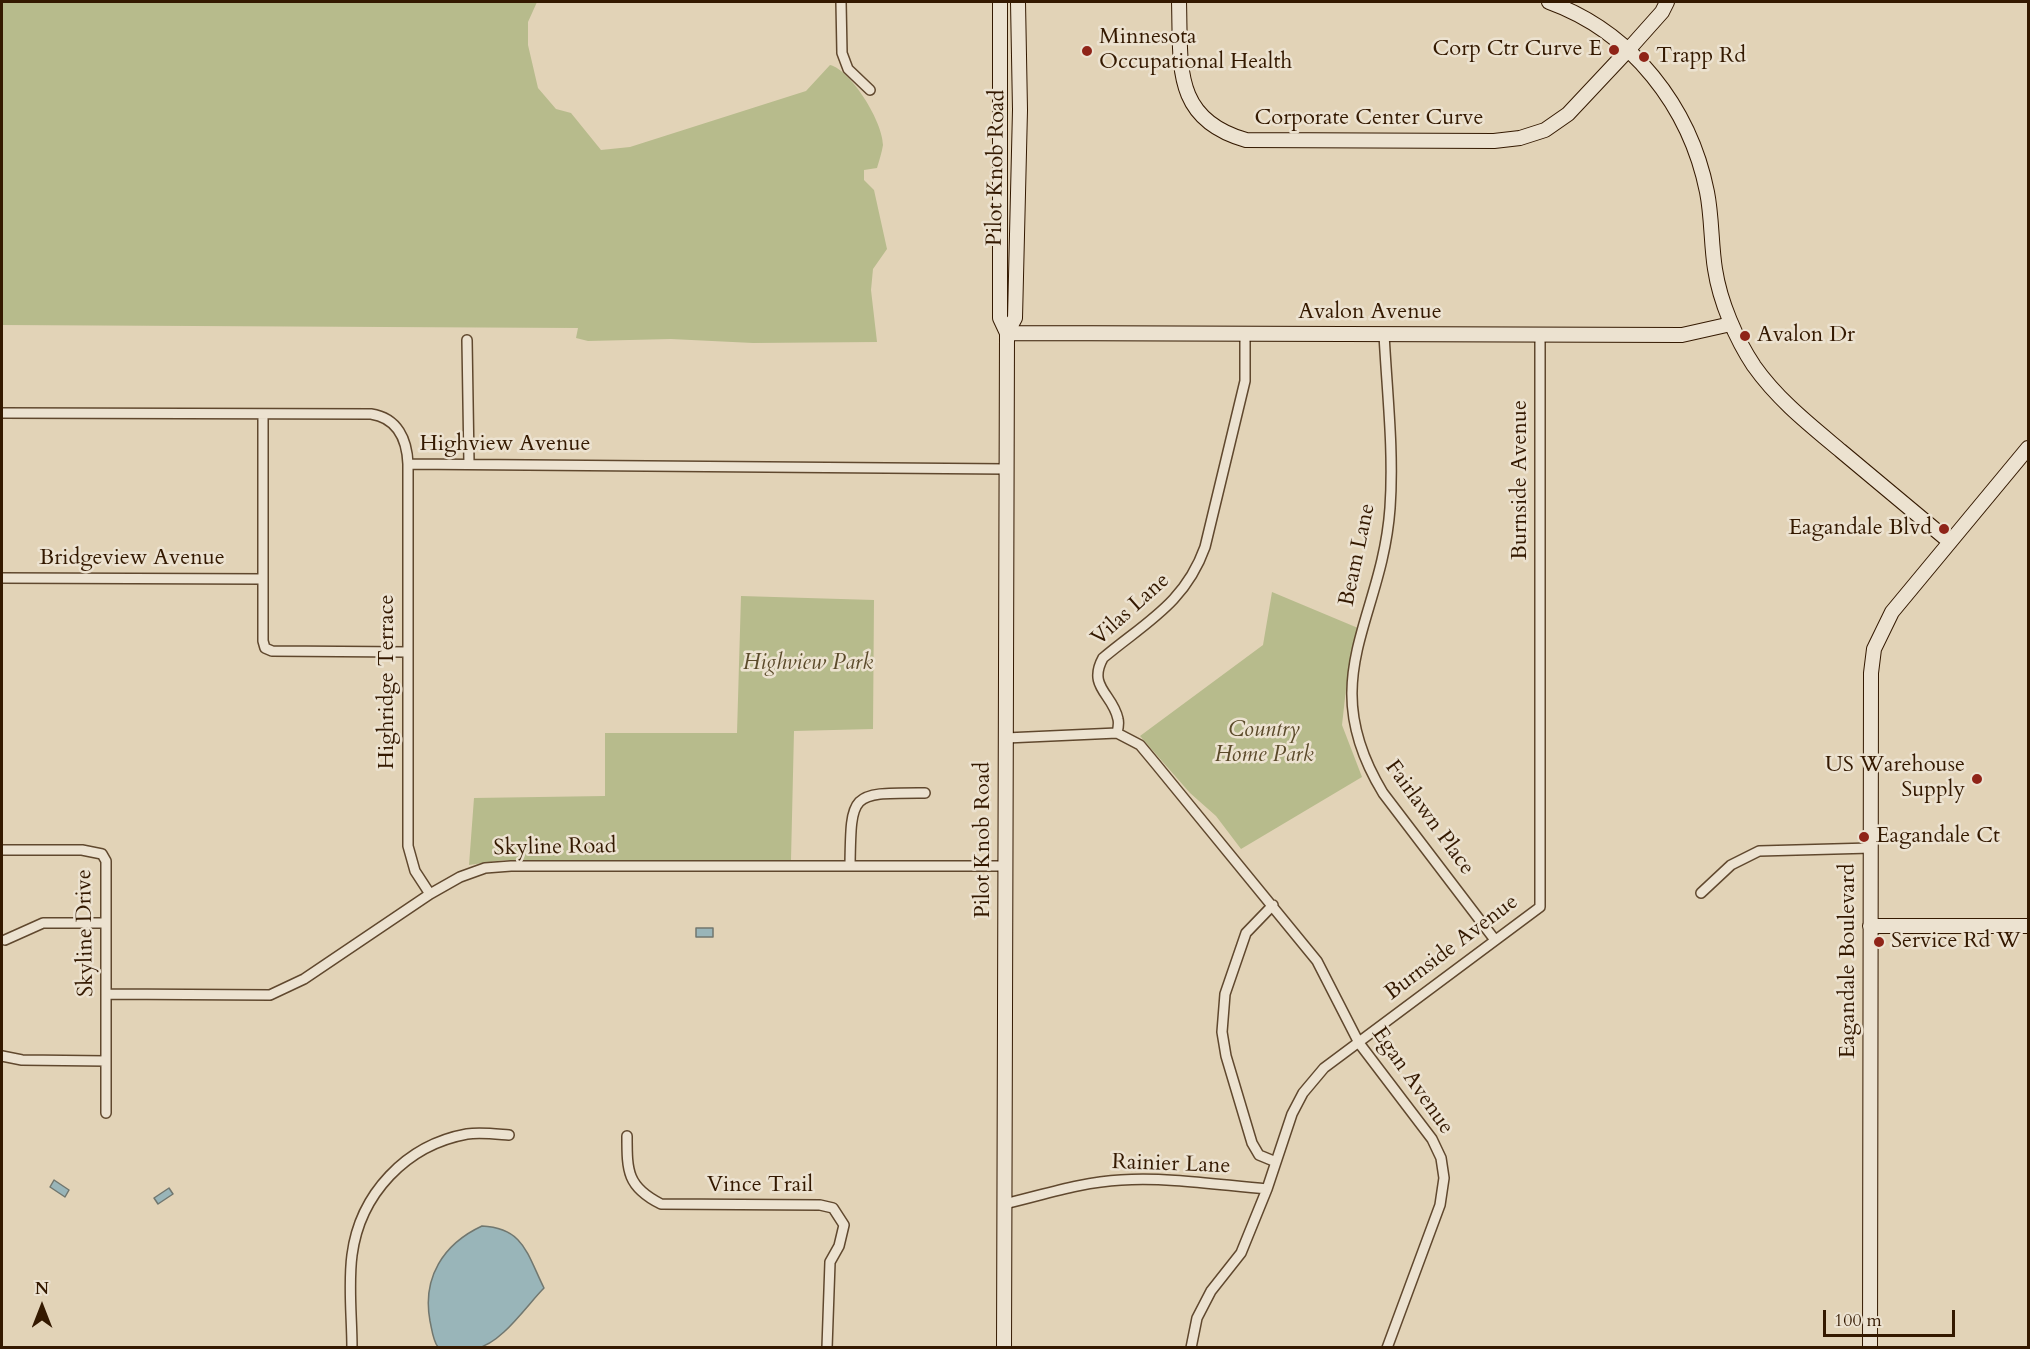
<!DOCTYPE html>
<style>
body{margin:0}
#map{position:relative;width:2030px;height:1349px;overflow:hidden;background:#e2d3b7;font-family:Cardo,serif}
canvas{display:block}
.frame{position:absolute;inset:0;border:3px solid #341900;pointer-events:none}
.north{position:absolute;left:12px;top:1277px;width:60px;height:60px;-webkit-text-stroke:4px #ece2d0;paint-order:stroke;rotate:0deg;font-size:16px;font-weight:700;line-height:24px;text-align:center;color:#341900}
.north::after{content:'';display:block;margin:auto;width:21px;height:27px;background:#341900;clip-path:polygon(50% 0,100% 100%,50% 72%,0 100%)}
.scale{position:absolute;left:1823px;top:1310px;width:132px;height:27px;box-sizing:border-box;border:3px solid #341900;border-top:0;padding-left:8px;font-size:18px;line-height:21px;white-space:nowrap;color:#341900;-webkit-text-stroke:4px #ece2d0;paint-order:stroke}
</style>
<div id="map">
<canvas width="2030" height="1349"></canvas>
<div class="frame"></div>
<div class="north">N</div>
<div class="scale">100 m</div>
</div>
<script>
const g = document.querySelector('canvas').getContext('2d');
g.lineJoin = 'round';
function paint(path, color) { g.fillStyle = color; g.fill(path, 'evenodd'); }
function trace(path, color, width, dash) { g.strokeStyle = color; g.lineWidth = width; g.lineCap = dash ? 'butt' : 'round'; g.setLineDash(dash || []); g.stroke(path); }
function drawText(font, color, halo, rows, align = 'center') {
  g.font = font + ' Cardo,serif'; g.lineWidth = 5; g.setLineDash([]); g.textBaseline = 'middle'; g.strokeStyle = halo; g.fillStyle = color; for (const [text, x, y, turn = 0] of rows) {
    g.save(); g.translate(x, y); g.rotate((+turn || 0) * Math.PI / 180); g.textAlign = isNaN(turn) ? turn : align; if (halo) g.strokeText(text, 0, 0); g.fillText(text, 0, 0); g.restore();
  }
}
const green = new Path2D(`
 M2 2H537L528 22V45L538 88 556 109 571 113 601 150 630 147 806 91 830 65C851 70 883 122 883 145 882 152 879 161 877 168L864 170V180L874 190 887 249 873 269 871 290 877 342 753 343 671 339 588 341 576 338 578 328 2 325Z
 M1272 592 1358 628 1346 689 1342 725 1362 777 1241 849 1216 816 1190 793 1140 736 1263 645Z
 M741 596 874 600 873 729 794 731 791 860H504L469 865 474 798 605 796V733H737Z`);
const water = new Path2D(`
 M696 928H713V937H696Z
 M54 1180 69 1190 65 1197 50 1187Z
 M169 1188 173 1194 158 1204 154 1198Z
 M482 1226C524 1228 527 1254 544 1288 527 1305 501 1344 477 1348 465 1349 451 1348 438 1347 433 1341 432 1330 430 1321 422 1278 443 1244 482 1226Z`);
const street = new Path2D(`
 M841 2 842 53 848 69 870 90
 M1384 334C1387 392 1394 451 1390 508 1382 621 1313 678 1383 793L1495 940
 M467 340 469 463
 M2 413 371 414C398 418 407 440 408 464V846L415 871 430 894
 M263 414V641L265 648 272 651 408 652
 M408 464 1006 469
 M2 578 263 579
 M1117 733 1140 745 1155 763 1317 961 1359 1043 1432 1139 1441 1158 1444 1178 1440 1205 1387 1348
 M1117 733C1118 729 1119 723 1118 719 1113 694 1087 687 1103 658 1146 622 1185 603 1205 547L1245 381V334
 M1006 738 1117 733
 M2 850H82L102 854 106 861V1113
 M850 865C851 791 851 793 925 793
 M1701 893 1731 865 1759 851 1871 848
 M1273 905 1246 933 1225 994 1222 1032 1226 1056 1252 1143 1259 1155 1276 1162
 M5 940 43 923H106
 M106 994 270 995 304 979 430 894 460 877 485 868 511 866H1005
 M2 1056 22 1060 106 1061
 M627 1136C627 1171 627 1187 661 1204L820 1205 833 1208 844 1225 839 1246 830 1262 827 1348
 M1004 1204C1043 1195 1081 1182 1121 1180 1169 1177 1219 1185 1267 1189
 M352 1348C352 1318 348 1285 352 1255 360 1194 406 1145 467 1134 480 1132 496 1134 509 1135
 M1191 1348 1197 1318 1211 1291 1241 1253 1267 1189 1292 1114 1303 1093 1324 1068 1540 907V335`);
const secondary = new Path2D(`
 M1000 2V318L1007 333 1004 1348
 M1179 2C1181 65 1172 119 1246 140L1494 141 1520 138 1545 130 1568 114 1629 49 1662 12 1667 2
 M1549 2C1632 32 1690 107 1707 192 1712 217 1711 244 1715 269 1720 302 1736 339 1754 366 1778 400 1810 425 1841 451 1878 482 1914 512 1950 542
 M1007 333 1682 335 1731 324
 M1007 333 1015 318 1020 110 1018 2
 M1870 926H2028
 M1870 1348 1871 673 1874 649 1892 612 2028 448`);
const markers = [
 [1614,50,6,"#8f2418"],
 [1087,51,6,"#8f2418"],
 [1644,57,6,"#8f2418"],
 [1745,336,6,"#8f2418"],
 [1944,529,6,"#8f2418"],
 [1977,779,6,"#8f2418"],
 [1864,837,6,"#8f2418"],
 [1879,942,6,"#8f2418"]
];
const poiNames = [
 ["Minnesota",1099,38],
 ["Occupational Health",1099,63],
 ["Corp Ctr Curve E",1602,50,"right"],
 ["Trapp Rd",1656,57],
 ["Avalon Dr",1757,336],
 ["Eagandale Blvd",1932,529,"right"],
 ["US Warehouse",1965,766,"right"],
 ["Supply",1965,791,"right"],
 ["Eagandale Ct",1876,837],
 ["Service Rd W",1891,942]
];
const streetNames = [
 ["Corporate Center Curve",1369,119],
 ["Pilot Knob Road",997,168,-89],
 ["Avalon Avenue",1370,313],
 ["Highview Avenue",505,445],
 ["Burnside Avenue",1521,480,-90],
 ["Beam Lane",1358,555,-78],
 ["Bridgeview Avenue",132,559],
 ["Vilas Lane",1131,610,-42],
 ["Highridge Terrace",388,682,-90],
 ["Fairlawn Place",1429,818,54],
 ["Pilot Knob Road",984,840,-90],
 ["Skyline Road",555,848,-1],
 ["Skyline Drive",86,933,-91],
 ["Burnside Avenue",1452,948,-37],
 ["Eagandale Boulevard",1849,961,-90],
 ["Egan Avenue",1412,1081,55],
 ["Rainier Lane",1171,1165,2],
 ["Vince Trail",760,1186]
];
const parkNames = [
 ["Highview Park",808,664],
 ["Country",1264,731],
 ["Home Park",1264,756]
];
paint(green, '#b7bb8c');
paint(water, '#99b5b9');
trace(water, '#71776f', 1.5);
trace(street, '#60482e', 12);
trace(secondary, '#341900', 16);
trace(street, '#ece2d0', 9);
trace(secondary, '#ece2d0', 14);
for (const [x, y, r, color] of markers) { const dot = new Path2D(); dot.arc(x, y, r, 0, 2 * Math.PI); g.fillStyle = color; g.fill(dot); trace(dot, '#ece2d0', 2); }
drawText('22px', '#341900', '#ece2d0', poiNames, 'left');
drawText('22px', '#341900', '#ece2d0', streetNames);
drawText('italic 22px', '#5b4a2a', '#ece2d0', parkNames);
</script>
